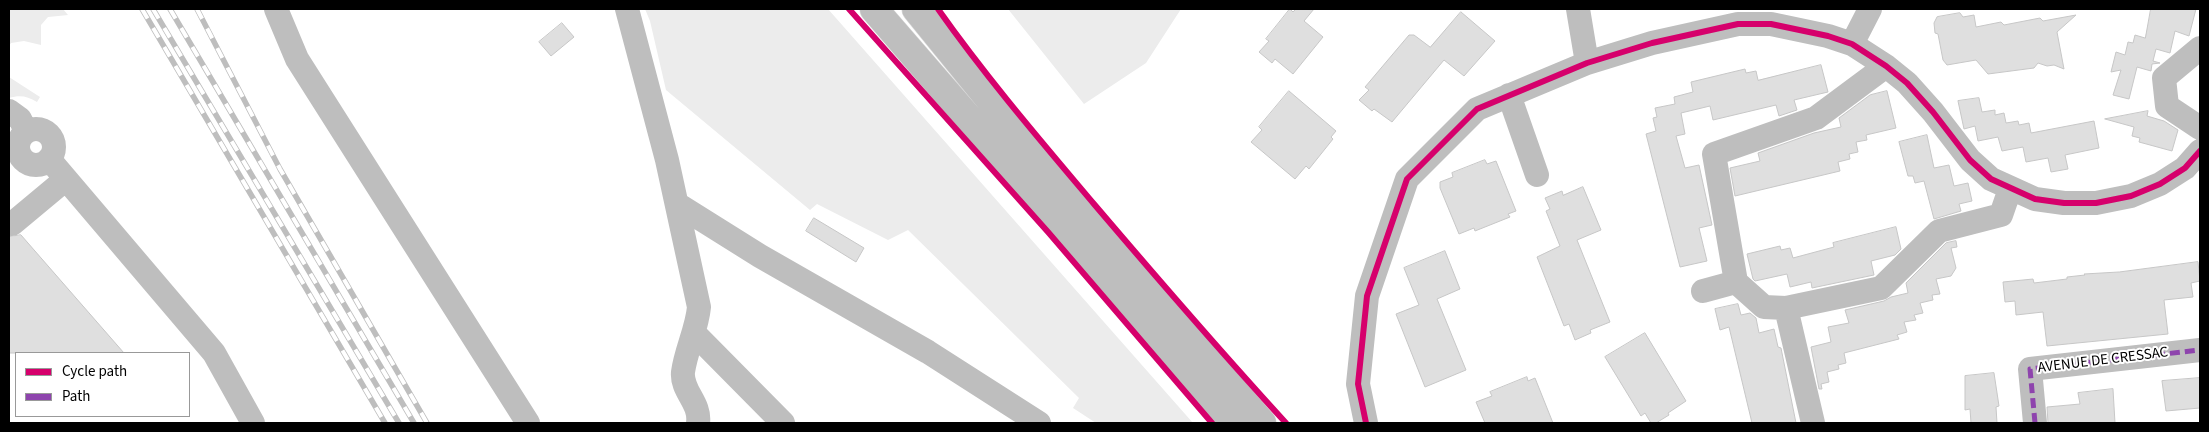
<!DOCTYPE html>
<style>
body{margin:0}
#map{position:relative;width:2209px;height:432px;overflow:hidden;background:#fff;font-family:"Source Sans 3",sans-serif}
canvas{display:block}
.frame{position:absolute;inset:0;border:10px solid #000;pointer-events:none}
.legend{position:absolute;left:15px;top:352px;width:175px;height:65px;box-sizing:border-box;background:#fff;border:1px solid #999;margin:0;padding:6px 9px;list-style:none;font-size:15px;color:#000}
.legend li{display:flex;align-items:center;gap:10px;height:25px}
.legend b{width:25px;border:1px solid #999}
</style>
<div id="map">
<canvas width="2209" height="432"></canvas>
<div class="frame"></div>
<ul class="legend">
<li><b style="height:6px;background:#d6006c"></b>Cycle path</li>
<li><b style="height:6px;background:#8e44ad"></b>Path</li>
</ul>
</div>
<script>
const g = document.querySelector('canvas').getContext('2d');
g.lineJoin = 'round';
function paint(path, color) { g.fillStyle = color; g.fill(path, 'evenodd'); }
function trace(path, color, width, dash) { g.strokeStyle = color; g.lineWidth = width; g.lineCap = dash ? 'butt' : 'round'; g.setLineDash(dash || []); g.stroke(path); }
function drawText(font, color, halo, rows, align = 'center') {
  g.font = font + ' "Source Sans 3",sans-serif'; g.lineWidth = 4; g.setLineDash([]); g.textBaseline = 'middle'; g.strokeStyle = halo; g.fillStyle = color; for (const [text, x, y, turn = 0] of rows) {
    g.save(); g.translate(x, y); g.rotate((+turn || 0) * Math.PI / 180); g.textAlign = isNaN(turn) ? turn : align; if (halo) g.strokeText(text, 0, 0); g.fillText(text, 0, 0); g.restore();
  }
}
const green = new Path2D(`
 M9 9H63L68 15 48 17 41 25V45L24 41 11 43 9 46Z
 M645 9H828L1193 423H1096L1073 408 1079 398 908 230 888 240 817 204 810 210 666 90 650 21Z
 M1008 9H1181L1146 63 1084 104Z
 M9 77 40 97 37 102C27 96 20 95 9 98Z`);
const building = new Path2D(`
 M1290 9 1293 12 1296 9H1314L1304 21 1323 37 1293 74 1275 59 1272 63 1259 52 1269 41 1266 39Z
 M2151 9H2196L2189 36 2175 31 2170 53 2156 49 2153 61 2160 63 2152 64 2151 71 2137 67 2129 99 2113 95 2121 70 2111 72 2116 52 2125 55 2128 42 2133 43 2135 35 2145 38Z
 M1461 12 1495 41 1464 76 1444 60 1392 122 1374 109 1372 111 1359 100 1369 90 1365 87 1409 35H1414L1430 47Z
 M1960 13 1963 17 1974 15 1976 27 2001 22 2004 25 2040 18 2043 21 2076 15 2057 32 2064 69 2054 65 2047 66 2038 63 2034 68 1988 74 1976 60 1947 65 1943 60 1938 34 1935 33 1934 23 1937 17Z
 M562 23 574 37 551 56 539 42Z
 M1821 65 1828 92 1794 100 1797 110 1779 116 1776 105 1713 120 1710 106 1681 113 1685 134 1676 136 1685 168 1699 165 1712 225 1699 228 1707 261 1680 267 1646 134 1656 131 1653 118 1657 117 1655 108 1675 104 1674 97 1693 92 1691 82 1745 69 1746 73 1756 71 1758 80Z
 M1289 91 1336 131 1331 137 1333 139 1309 169 1306 166 1295 179 1251 142 1262 130 1259 127Z
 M1887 91 1896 128 1866 135 1867 140 1856 142 1858 152 1849 154 1850 159 1838 162 1840 171 1735 196 1730 168 1760 161 1758 153 1814 133 1841 127 1839 118 1870 95Z
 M1979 98 1982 112 1995 110V115L2004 113 2006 123 2018 121 2019 125 2029 123 2031 133 2094 121 2099 148 2065 155 2068 169 2051 172 2048 158 2026 162 2023 147 2002 151 1998 137 1978 141 1975 126 1964 129 1958 101Z
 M2148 111 2147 116 2164 121 2178 130 2172 151 2139 142 2140 138 2132 136 2134 127 2105 119Z
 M1927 135 1934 168 1949 165 1954 186 1968 183 1972 201 1959 204 1961 211 1934 219 1924 181 1915 183 1913 176H1908L1899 142Z
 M1485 160 1487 164 1496 161 1516 211 1508 214 1510 217 1475 231 1474 228 1459 234 1440 188V182L1453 177 1452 173Z
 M1583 187 1601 230 1577 240 1610 322 1590 330 1591 333 1575 340 1569 324 1564 326 1537 257 1560 246 1546 211 1550 209 1545 198 1562 191 1563 195Z
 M814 218 864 248 856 262 806 231Z
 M1896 227 1901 249 1895 255 1871 261 1874 275 1812 288 1811 282 1790 287 1787 274 1755 281 1753 279 1747 254 1780 246 1781 250 1790 248 1793 258 1834 247 1833 243Z
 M21 235 124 353H9V237Z
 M1956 241 1957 247 1951 248 1956 268 1951 276 1936 279 1940 294 1932 295 1933 300 1920 303 1923 313 1914 315 1916 320 1904 322 1907 332 1897 335 1899 339 1844 353 1846 363 1838 365 1839 369 1827 372 1829 382 1821 384 1822 389H1819L1811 347 1831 342 1828 327 1849 323 1845 310 1884 301 1891 297 1908 293 1906 283 1946 243Z
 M1445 251 1460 289 1437 299 1466 370 1425 387 1396 314 1419 305 1404 268Z
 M2198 262 2200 281 2191 283 2193 297 2164 300 2168 334 2047 346 2043 312 2016 315 2015 301 2005 302 2003 282 2033 279 2034 283 2067 279V277L2085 275 2084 274 2119 272Z
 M1738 304 1741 315 1750 313 1756 318 1759 333 1774 329 1778 347 1781 348 1796 423H1752L1729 327 1720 330 1715 309Z
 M1645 333 1686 401 1668 413 1669 415 1656 423H1651L1645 413 1641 416 1605 357Z
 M1994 373 1999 406 1996 407 1997 423H1971L1970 409 1965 410V376Z
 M1527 377 1528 381 1535 378 1553 423H1485L1476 402 1492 396 1490 392Z
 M2200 378V408L2166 411 2162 381Z
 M2113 389 2115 423H2048L2047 407 2080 404 2078 393Z`);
const minor = new Path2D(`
 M276 9 297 59 528 423
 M627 9 667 160 699 307C697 329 686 350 683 372 681 391 701 403 698 423
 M1578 9 1587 63
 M1852 44 1870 9
 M2200 48 2164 78 2167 106 2200 128
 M1509 95 1537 175
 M9 111 20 119 26 131
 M18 147a18 18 0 1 1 36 0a18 18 0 1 1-36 0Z
 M49 159 214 353 253 423
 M677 204 760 256 928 352 1039 423
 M12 224 66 179
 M1736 282 1764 307 1786 308
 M1703 291 1736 282 1714 154 1816 118 1886 66
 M694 333 783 423
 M1366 423 1358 384 1367 296 1407 179 1477 109 1587 63 1652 43 1738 24H1771L1828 36 1852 44 1886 66 1907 83 1933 112 1970 160 1991 179 2035 199 2064 203H2096L2131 196 2160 184 2185 168 2200 151
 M1813 423 1786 308 1881 288 1939 231 2001 215 2010 189
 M2035 423 2030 369 2200 350`);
const major = new Path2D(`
 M874 9 1233 423
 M916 9 1111 249 1262 423`);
const rail = new Path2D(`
 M142 9 385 423
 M153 9 399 423
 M170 9 414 423
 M197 9 280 169 427 423`);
const quiet = new Path2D(`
 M2035 423 2030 369 2200 350`);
const cycleway = new Path2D(`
 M849 9 1048 232 1212 423
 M938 9C986 77 1040 140 1094 204 1157 278 1220 351 1286 423
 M1366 423 1358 384 1367 296 1407 179 1477 109 1587 63 1652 43 1738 24H1771L1828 36 1852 44 1886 66 1907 83 1933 112 1970 160 1991 179 2035 199 2064 203H2096L2131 196 2160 184 2185 168 2200 151`);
const streetNames = [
 ["AVENUE DE CRESSAC",2103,361,-7]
];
paint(green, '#ececec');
paint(building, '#dfdfdf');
trace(building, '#c7c7c7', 1);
trace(major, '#dbdbdb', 29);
trace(minor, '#bebebe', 24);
trace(major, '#bebebe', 28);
trace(rail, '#bebebe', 5.5);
trace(rail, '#fff', 4, [11]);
trace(quiet, '#8e44ad', 5, [10, 5]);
trace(cycleway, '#d6006c', 6);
drawText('15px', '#000', '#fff', streetNames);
</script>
